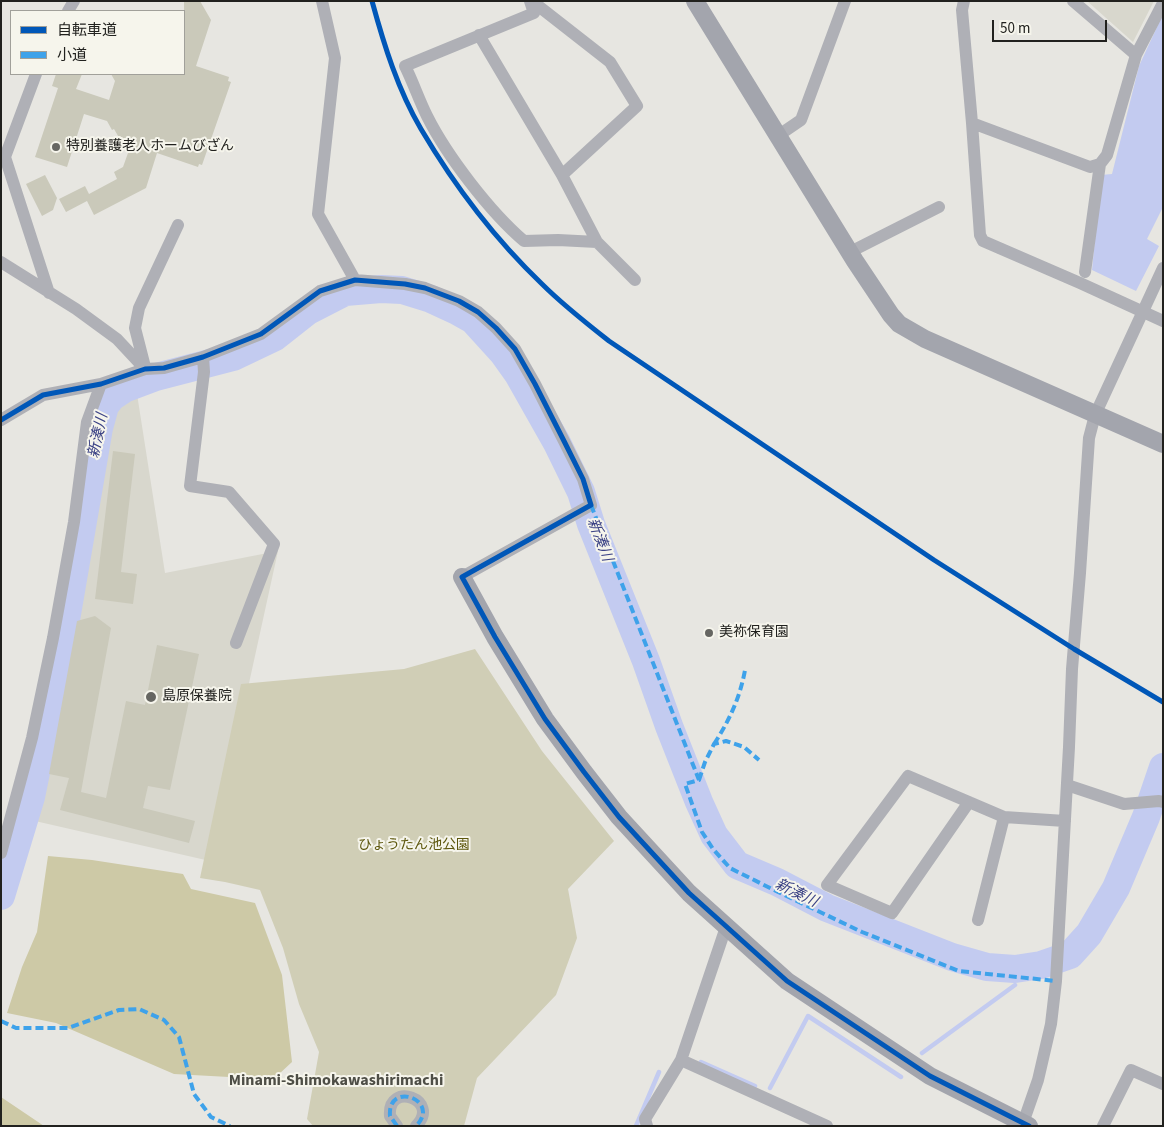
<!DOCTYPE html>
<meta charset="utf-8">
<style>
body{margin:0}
#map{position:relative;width:1164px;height:1127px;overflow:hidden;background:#e7e6e1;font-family:"Source Sans 3","Noto Sans JP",sans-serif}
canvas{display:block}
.frame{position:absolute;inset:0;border:2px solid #21211e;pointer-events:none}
.legend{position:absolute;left:10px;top:10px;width:175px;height:65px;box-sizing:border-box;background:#f6f5ec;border:1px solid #a1a09a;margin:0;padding:6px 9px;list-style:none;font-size:15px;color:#21211e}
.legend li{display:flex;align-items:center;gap:10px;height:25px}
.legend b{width:25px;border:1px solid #a1a09a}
.scale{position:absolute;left:992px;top:20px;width:115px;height:22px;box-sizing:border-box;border:2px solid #21211e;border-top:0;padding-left:6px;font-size:15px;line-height:18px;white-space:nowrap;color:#21211e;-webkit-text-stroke:4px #f6f5ec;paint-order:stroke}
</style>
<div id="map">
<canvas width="1164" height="1127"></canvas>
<div class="frame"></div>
<ul class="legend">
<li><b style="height:6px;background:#0057b8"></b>自転車道</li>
<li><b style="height:6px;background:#3ea2ea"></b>小道</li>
</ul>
<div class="scale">50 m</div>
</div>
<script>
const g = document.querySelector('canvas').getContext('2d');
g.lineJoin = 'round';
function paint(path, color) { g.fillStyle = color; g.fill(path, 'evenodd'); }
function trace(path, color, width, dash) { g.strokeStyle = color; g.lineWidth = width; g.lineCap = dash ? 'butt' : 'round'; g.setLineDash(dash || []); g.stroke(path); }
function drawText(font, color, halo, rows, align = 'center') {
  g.font = font + ' "Source Sans 3","Noto Sans JP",sans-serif'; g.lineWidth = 4; g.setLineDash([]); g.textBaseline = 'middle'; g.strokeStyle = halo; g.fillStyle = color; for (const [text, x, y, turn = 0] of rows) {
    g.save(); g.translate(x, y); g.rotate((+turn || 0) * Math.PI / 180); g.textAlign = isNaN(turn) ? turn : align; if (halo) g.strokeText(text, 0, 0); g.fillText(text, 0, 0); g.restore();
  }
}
const built = new Path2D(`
 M1087 1H1154L1133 42Z
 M137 394 165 573 278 551 210 861 35 821 104 427 114 410 123 401Z`);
const green = new Path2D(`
 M475 649 542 751 614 841 568 889 577 938 556 995 477 1078 464 1126H313L307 1119 319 1052 299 1004 283 948 260 890 225 882 200 878 241 684 404 669Z`);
const forest = new Path2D(`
 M48 856 92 860 183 874 191 889 255 903 282 975 292 1062 265 1087 229 1077 174 1074 56 1023 7 1013 22 967 37 932Z
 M1 1097 44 1126H1Z`);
const water = new Path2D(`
 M1163 14V207L1147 239 1159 246 1136 291 1092 270 1101 175 1112 174 1139 66Z`);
const stream = new Path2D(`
 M1035 970 1041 965
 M922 1053 1015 985
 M701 1062 755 1086
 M770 1088 808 1016 901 1077
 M636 1126 659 1072`);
const river = new Path2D(`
 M1 896 31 797 61 649 99 428 105 406 112 397 124 389 156 377 233 357 275 337 308 311 345 292 381 289 402 290 431 299 457 311 473 320 503 353 518 374 557 443 581 492 591 524 646 661 669 726 699 802 714 835 737 865 777 882 827 908 952 957 987 967 1015 969 1041 965 1070 955 1089 934 1116 888 1146 817 1163 767`);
const building = new Path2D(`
 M184 1H200L211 20 196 66 229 77 228 81 231 82 202 165 199 164 198 167 157 153 146 188 94 215 87 201 66 212 59 199 85 186 89 194 117 179 114 172 123 167 128 153 114 129 112 130 107 121 84 114 67 167 35 157 58 88 52 86 56 74H82L76 89 109 100 115 81 111 74H184Z
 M45 175 57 198 53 210 42 216 26 184Z
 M113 451 135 454 121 572 137 574 133 604 95 599Z
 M95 616 111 628 81 792 106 798 126 701 145 705 157 645 199 654 170 790 148 786 143 808 195 821 189 843 60 810 69 778 49 774 77 621Z`);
const street = new Path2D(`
 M322 1 335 58 318 214 355 280
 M530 1 534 13 405 66C413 82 419 100 427 116 447 156 490 212 524 241L558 240 597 242
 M532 1 610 62 637 106 562 175
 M964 1 962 10 972 123 980 235 983 241 1080 283 1163 321
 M1073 1 1136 55
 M68 11 74 1
 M479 35 562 175 597 242 635 280
 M36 74 5 157 49 293
 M972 123 1090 167 1100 164 1107 155 1136 55 1163 3
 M779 135 801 120 845 1
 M850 252 939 207
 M1 262 76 309 117 339 145 369
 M1085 272 1100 164
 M203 357 204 372 190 486 229 492 274 544 236 643
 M145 367 135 328 139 308 178 225
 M1 420 43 395 101 384 145 369 164 368 203 357 261 334 320 291 355 280 405 284 425 288 459 301 478 312 496 328 515 349 535 384 565 443 583 479 591 505 462 577
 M1067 785 1124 804 1159 801 1163 802
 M969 802 892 913 827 885 908 776 1004 817
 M1 853 32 738 53 638 74 522 87 422 101 384
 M978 920 1004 817 1065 821
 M681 1060 827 1126
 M397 1126 390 1116C387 1080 442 1100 416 1126
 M647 1126 645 1119 681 1060 726 927
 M1022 1126 1038 1080 1051 1024 1056 981 1069 747 1072 669 1080 573 1089 438 1095 415 1163 268
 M1103 1126 1131 1070 1163 1084`);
const secondary = new Path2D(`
 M695 1 855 261 891 315 899 324 925 339 1163 444
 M462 577 495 637 545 719 584 772 619 817 689 893 787 981 930 1076 1029 1126`);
const quiet = new Path2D(`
 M591 505 699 780 685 784 702 832 713 849 730 868 776 891 862 932 959 971 1056 981
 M714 744C729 721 740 698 745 670
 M699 780 705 762 714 744 726 741 744 747 759 760
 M1 1021 16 1028H68L119 1010 139 1009 164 1020 179 1037 194 1094 211 1117 230 1126
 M397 1126 390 1116C387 1080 442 1100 416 1126`);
const cycleway = new Path2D(`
 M372 1C384 45 398 90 421 129 454 185 495 239 542 284 563 305 586 323 609 341L934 560 1074 649 1163 702
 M1 420 43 395 101 384 145 369 164 368 203 357 261 334 320 291 355 280 405 284 425 288 459 301 478 312 496 328 515 349 535 384 565 443 583 479 591 505 462 577 495 637 545 719 584 772 619 817 689 893 787 981 930 1076 1029 1126`);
const markers = [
 [56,147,5,"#666662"],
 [709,633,5,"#666662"],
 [151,697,6,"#666662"]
];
const poiNames = [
 ["特別養護老人ホームびざん",66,147],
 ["美祢保育園",719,633],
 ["島原保養院",162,697]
];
const parkNames = [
 ["ひょうたん池公園",414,846]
];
const waterNames = [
 ["新湊川",99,436,-78],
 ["新湊川",599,540,69],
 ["新湊川",796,894,26]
];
const quarterNames = [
 ["Minami-Shimokawashirimachi",336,1081]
];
paint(built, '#d8d7cd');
paint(green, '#d0ceb6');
paint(forest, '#cdc9a6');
paint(water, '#c3cbf0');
trace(stream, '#c3cbf0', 4.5);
trace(river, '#c3cbf0', 28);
paint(building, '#cac9ba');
trace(street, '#afb0b6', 12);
trace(secondary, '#a3a5ad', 18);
trace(quiet, '#3ea2ea', 4, [8, 4]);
trace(cycleway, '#0057b8', 5);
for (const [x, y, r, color] of markers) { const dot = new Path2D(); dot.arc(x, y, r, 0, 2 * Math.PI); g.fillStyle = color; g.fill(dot); trace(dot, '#f6f5ec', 2); }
drawText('14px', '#21211e', '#f6f5ec', poiNames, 'left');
drawText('14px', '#5d570d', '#f6f5ec', parkNames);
drawText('italic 15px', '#3b4285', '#f6f5ec', waterNames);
drawText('bold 16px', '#4e4e46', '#f6f5ec', quarterNames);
</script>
